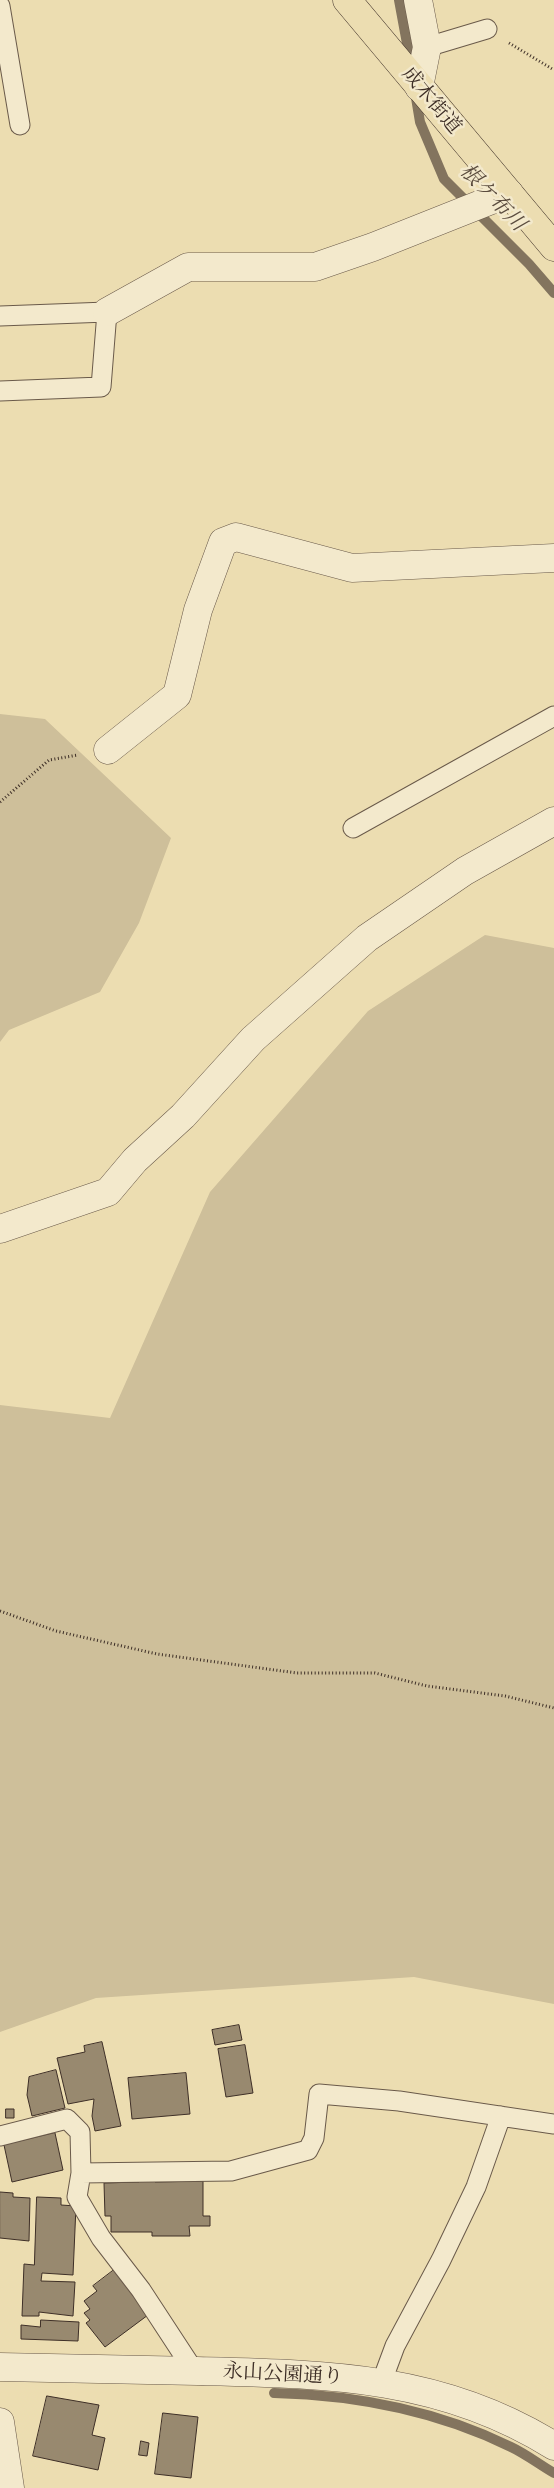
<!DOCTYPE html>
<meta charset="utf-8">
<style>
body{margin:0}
canvas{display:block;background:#ecddb1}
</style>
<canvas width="554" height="2488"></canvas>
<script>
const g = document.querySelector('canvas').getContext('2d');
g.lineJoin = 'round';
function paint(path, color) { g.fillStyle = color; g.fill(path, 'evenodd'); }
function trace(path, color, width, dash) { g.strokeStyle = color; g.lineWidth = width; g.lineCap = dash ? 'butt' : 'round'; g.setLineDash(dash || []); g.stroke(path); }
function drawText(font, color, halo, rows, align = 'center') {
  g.font = font + ' Alegreya,"Noto Serif JP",serif'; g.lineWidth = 5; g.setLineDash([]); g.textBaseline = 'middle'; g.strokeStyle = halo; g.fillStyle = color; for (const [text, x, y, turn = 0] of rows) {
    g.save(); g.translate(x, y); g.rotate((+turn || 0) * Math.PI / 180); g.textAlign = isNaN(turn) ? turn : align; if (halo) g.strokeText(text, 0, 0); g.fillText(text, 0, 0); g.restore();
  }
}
const green = new Path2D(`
 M0 714 45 719 171 838 139 923 100 992 9 1030 0 1042Z
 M485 935 554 948V2004L414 1977 96 1998 0 2032V1405L110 1418 210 1192 368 1011Z`);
const stream = new Path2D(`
 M399 0 411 65
 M415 92 420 122 444 179 529 264 554 293
 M274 2393C355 2395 438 2411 511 2447 526 2454 540 2465 554 2473`);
const building = new Path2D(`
 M239 2025 242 2040 215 2045 212 2030Z
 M102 2042 121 2126 95 2131 92 2116 94 2099 68 2104 57 2058 85 2052 84 2046Z
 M245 2045 253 2093 226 2097 218 2049Z
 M56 2070 65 2108 32 2116 27 2095 29 2077Z
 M186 2073 190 2114 132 2119 128 2078Z
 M6 2109H14V2118H6Z
 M55 2133 63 2170 12 2182 4 2145Z
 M155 2178V2182L203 2181V2216H210V2226H189L190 2236H152V2232H111V2216H105L104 2183 139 2182V2179Z
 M0 2192 13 2193V2197L30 2198 29 2241 0 2238Z
 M37 2197 61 2198V2205L76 2206 73 2275 42 2273 41 2281 75 2282 73 2316 39 2312V2316H22L24 2264 34 2265Z
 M114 2270 148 2315 105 2347 86 2323 90 2320 84 2313 90 2309 84 2301 97 2291 93 2286Z
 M41 2320 79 2322 78 2341 21 2339V2325L40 2327Z
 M47 2396 99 2405 92 2435 105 2438 98 2470 33 2456Z
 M163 2413 198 2417 191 2478 155 2474Z
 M141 2441 149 2443 147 2456 139 2455Z`);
const path = new Path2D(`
 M509 43 554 70
 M0 802 49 760 78 755
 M0 1611 56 1631 157 1654 297 1673H375L427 1686 505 1696 554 1708`);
const lane = new Path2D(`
 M0 6 20 125
 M427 47 487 29
 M0 316 107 312 101 387 0 391
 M353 828 554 716
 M0 2136 67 2119 80 2132 81 2173
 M194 2371 141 2290 101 2238 77 2197 81 2173 231 2171 308 2150 314 2138 319 2094 399 2101 554 2124
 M382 2381 395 2346 441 2260 476 2187 501 2116`);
const street = new Path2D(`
 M418 0 427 47 419 87
 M107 312 188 267H315L373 247 509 193
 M108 750 177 695 198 610 223 542 236 537 352 568 554 558
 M0 1229 108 1192 135 1160 183 1116 253 1039 367 938 465 871 554 821
 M0 2367C66 2368 131 2370 197 2371 325 2374 441 2375 554 2446
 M0 2422 10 2488`);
const primary = new Path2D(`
 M347 0 554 247`);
const streetNames = [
 ["成木街道",431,101,50],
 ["永山公園通り",283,2375,3]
];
const waterNames = [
 ["根ケ布川",492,198,46]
];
paint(green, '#cebf9a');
trace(stream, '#83745e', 10);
paint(building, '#98896f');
trace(building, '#3e2f27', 1);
trace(lane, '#6a5a4a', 21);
trace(street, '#6a5a4a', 29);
trace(primary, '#3e2f27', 29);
trace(path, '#3e2f27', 3, [1, 2.5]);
trace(lane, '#f3e9cc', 19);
trace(street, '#f3e9cc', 28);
trace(primary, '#ecddb1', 28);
drawText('20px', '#3e2f27', '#f3e9cc', streetNames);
drawText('italic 21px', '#5b4c3e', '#f3e9cc', waterNames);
</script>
